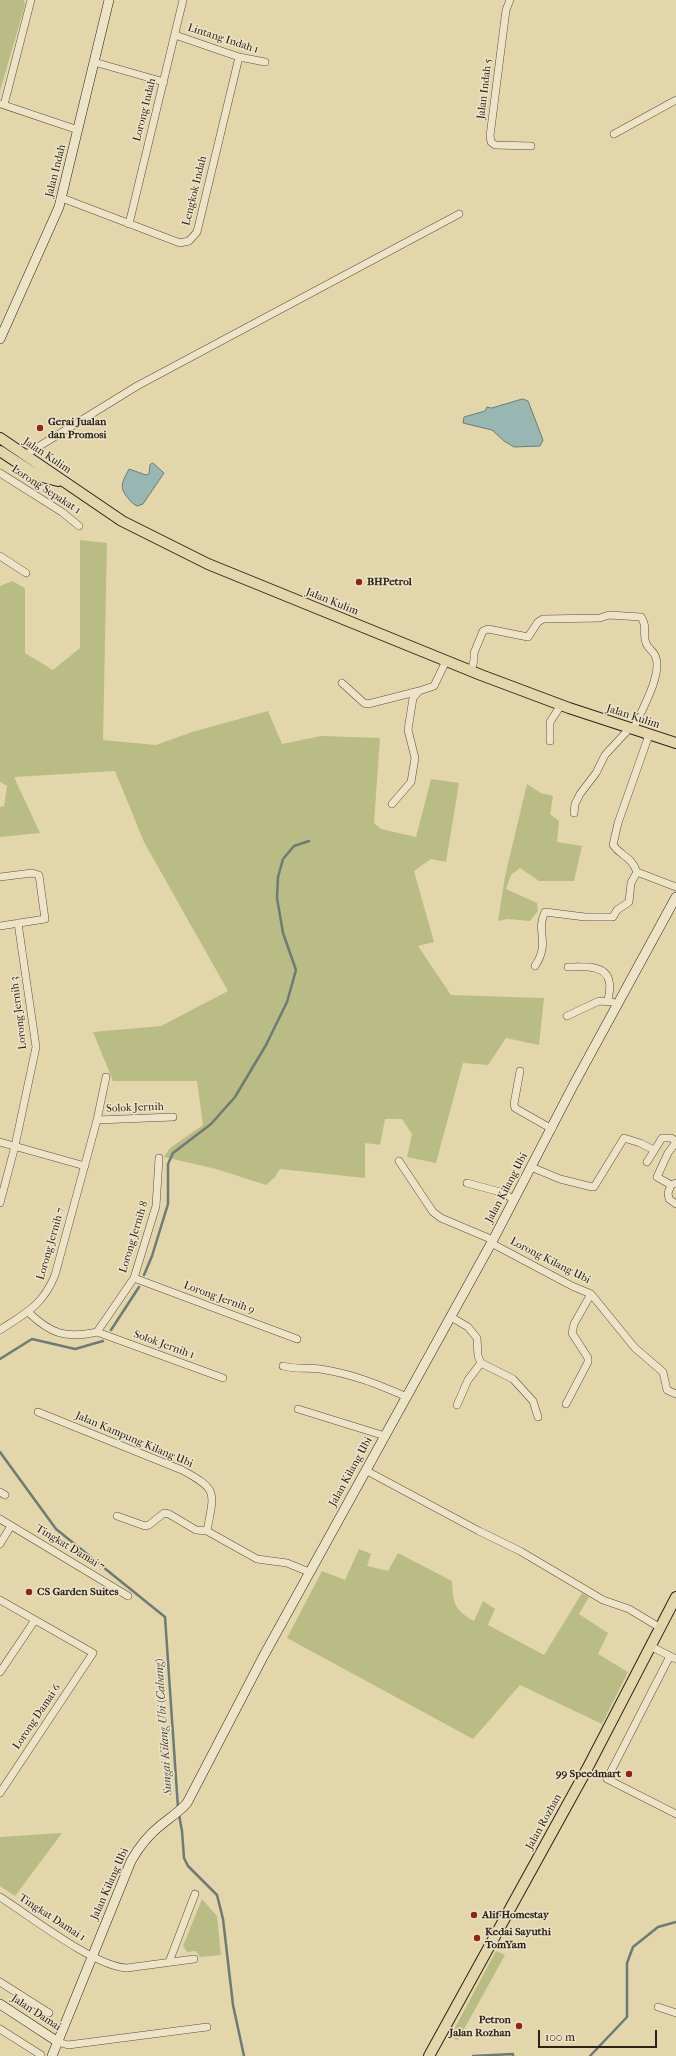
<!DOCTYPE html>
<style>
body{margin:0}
#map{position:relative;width:676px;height:2056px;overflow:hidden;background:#e4d6ab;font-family:"IM FELL French Canon",serif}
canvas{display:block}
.scale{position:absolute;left:538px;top:2030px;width:119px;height:18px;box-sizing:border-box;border:2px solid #2d211b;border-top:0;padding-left:5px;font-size:12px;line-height:14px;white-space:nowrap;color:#2d211b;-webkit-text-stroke:3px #ede4c8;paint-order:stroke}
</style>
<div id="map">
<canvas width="676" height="2056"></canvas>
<div class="scale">100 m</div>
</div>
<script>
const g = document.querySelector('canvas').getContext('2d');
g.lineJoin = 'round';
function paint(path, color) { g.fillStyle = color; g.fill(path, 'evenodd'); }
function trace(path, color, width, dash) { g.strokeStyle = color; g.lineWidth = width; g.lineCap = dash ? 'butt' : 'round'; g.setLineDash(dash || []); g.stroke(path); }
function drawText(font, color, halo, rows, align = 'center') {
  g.font = font + ' "IM FELL French Canon",serif'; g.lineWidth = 3; g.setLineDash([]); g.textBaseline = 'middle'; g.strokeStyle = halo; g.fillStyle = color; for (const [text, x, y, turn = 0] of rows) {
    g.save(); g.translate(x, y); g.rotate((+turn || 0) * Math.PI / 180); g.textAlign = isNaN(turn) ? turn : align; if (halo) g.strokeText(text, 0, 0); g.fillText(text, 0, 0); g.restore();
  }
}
const green = new Path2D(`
 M0 0H24L25 5 0 91Z
 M80 540 107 543 103 740 156 745 192 732 268 711 282 744 321 736 380 738 374 823 381 829 416 837 431 779 459 783 446 862 431 859 414 871 434 942 418 946 451 995 544 998 539 1045 506 1038 488 1065 463 1063 436 1163 407 1157 412 1134 402 1119H385L380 1145 365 1143V1178L280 1169 275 1177 266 1185 216 1169 164 1157 170 1148 203 1125 197 1081H113L93 1032 161 1026 228 991 144 842 115 771 14 777 40 833 0 837V807L4 806 7 786 0 782V586L12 581 25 588V653L53 670 80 648Z
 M527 784 541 793 553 796 550 814 559 821 557 842 582 846 574 881H539L520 868 511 875 506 889 537 903 538 911 530 921 508 919 498 921 505 876Z
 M359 1549 371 1554 367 1566 388 1571 398 1553 452 1581C453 1603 454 1610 474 1621L483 1601 495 1609 488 1625 544 1655 582 1593 589 1597 579 1614 608 1633 598 1654 628 1672 602 1724 520 1685 473 1739 287 1638 322 1571 345 1580Z
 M62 1833 15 1896 0 1886V1837Z
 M202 1899 217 1916 221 1955 200 1957 196 1951 187 1952 183 1946Z
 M496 1951 505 1955 458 2040 450 2037Z`);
const water = new Path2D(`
 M523 399 528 401 543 440 540 446 514 447 504 441 492 430 463 423 464 417 485 411 487 407 491 408Z
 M153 463 164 473 143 504 137 506C133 504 131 502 128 498 118 487 123 481 129 469L146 475 149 474 150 465Z`);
const stream = new Path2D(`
 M144 1275 152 1256 168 1204V1164L173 1153 211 1124 235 1097 266 1045 287 1002 296 970 283 933 277 898 278 877 283 859 294 846 309 841
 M111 1330 139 1287
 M0 1359 32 1339 75 1349 103 1341
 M0 1452 56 1529 165 1617 178 1808
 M179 1815 182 1831 184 1858 188 1866 217 1895 223 1919 233 2005 244 2056
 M473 2056 513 2054V2056
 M590 2056 627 2017V1963L633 1947 658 1927 676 1922`);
const street = new Path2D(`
 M510 0 506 10 490 136 491 142 495 145 531 146
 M175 35 239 57 265 62
 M94 62 164 82
 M1 104 78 130
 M4 105 31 0
 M614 134 676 100
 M62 198 180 243 189 241 197 232 239 57
 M129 224 183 0
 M25 455 137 386 459 214
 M0 473 62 512 79 526
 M0 556 26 573
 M471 671 474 660V653L483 631 488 629 528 637 538 622 543 619 600 618 609 615 641 617C648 626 642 634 646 643 648 649 655 652 656 658 662 676 640 713 633 730
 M342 683 364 703 368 704 419 691
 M649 735 618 823 613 845C622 857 631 856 637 872L676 887
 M550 741V722L561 705
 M392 804 411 782 415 758 408 730 413 698 419 691 434 686 446 661
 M574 813 575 804 580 794 596 773 605 755 629 729
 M0 877 32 873 39 875 45 919 0 926
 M535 966C551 942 535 932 545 912L585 917H613L617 910 629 902 631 883 637 872
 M568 967C581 967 606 964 609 981 611 987 609 995 608 1000
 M567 1016 599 1001 612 1002
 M520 1071 514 1104 515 1108 552 1129
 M97 1120 173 1117
 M0 1142 85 1166
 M399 1161 433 1212 441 1218 493 1240
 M647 1162 662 1138H671L676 1141
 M531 1167 560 1179 592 1187H594L624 1138 640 1143 654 1150
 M467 1183 504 1193 514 1200
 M676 1183 671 1185 668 1193 669 1199 676 1204
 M671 1185 657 1177 668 1153 676 1142
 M0 1203 15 1146 36 1047 18 923
 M491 1243 572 1286 591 1294 635 1348 663 1372 667 1390 676 1394
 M134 1278 297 1339
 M28 1312C51 1334 66 1339 97 1332L134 1278 156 1206 159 1158
 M451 1317 468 1327 477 1338 478 1356 481 1363 513 1379 533 1401 538 1417
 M0 1330C26 1313 43 1305 55 1275L97 1120 106 1077
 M97 1332 223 1378
 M283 1366C298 1370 307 1367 320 1369 353 1374 377 1384 407 1397
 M566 1404 588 1362V1358L572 1333 574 1324 591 1294
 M457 1405 468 1380 481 1363
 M298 1409 385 1436
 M38 1412 182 1470C219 1490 214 1492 207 1531L257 1559 287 1563 309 1572
 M367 1471 479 1531 520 1551 603 1600 629 1609 659 1627
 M0 1492 5 1495
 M117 1516 145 1526 149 1525 164 1513 169 1514 196 1530 207 1531
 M0 1519 128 1596
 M0 1544 11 1526
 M0 1600 93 1653 0 1793
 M650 1646 676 1659
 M670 1656 607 1779 676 1814
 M0 1672 35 1620
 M0 1897C30 1916 95 1967 127 1968L194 1959
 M169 1962 195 1894
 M0 1982 49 2013
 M658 2007 676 2013
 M0 2029 41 2055
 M58 2042 68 2045 207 2027`);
const secondary = new Path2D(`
 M0 339 59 207 109 0
 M0 2004 58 2042
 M52 2056 131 1861C139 1847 148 1835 161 1825 171 1817 179 1812 187 1803L263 1657 493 1240 574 1084 676 897`);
const primary = new Path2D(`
 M0 438 122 521 208 564 481 675 569 708 676 743
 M0 451 38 476 58 481
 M429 2056 587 1769 676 1597`);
const markers = [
 [40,428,4,"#8f2418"],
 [359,582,4,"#8f2418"],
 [29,1592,4,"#8f2418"],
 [629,1774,4,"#8f2418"],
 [474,1915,4,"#8f2418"],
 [477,1938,4,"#8f2418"],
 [519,2026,4,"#8f2418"]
];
const streetNames = [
 ["Lintang Indah 1",223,39,18],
 ["Jalan Indah 5",485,89,-83],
 ["Lorong Indah",145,110,-76],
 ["Jalan Indah",56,171,-76],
 ["Lengkok Indah",195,191,-76],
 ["Jalan Kulim",47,456,34],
 ["Lorong Sepakat 1",46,490,33],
 ["Jalan Kulim",332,602,22],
 ["Jalan Kulim",633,717,18],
 ["Lorong Jernih 3",19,1013,-97],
 ["Solok Jernih",135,1108,-2],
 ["Jalan Kilang Ubi",507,1188,-62],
 ["Lorong Jernih 8",134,1237,-73],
 ["Lorong Jernih 7",51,1244,-74],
 ["Lorong Kilang Ubi",550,1261,27],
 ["Lorong Jernih 9",219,1298,20],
 ["Solok Jernih 1",164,1345,20],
 ["Jalan Kampung Kilang Ubi",134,1440,23],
 ["Jalan Kilang Ubi",351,1472,-61],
 ["Tingkat Damai 7",70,1548,31],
 ["Lorong Damai 6",37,1717,-56],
 ["Jalan Rozhan",544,1822,-61],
 ["Jalan Kilang Ubi",110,1884,-66],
 ["Tingkat Damai 1",52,1918,33],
 ["Jalan Damai",36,2013,33]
];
const poiNames = [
 ["Gerai Jualan",48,422],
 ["dan Promosi",48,435],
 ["BHPetrol",367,582],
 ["CS Garden Suites",37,1592],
 ["99 Speedmart",621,1774,"right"],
 ["Alif Homestay",482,1915],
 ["Kedai Sayuthi",485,1932],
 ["TomYam",485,1945],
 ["Petron",511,2020,"right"],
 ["Jalan Rozhan",511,2033,"right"]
];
const waterNames = [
 ["Sungai Kilang Ubi (Cabang)",164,1727,-94]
];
paint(green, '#babc85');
paint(water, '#98b7b3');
trace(water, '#6d7b76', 1);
trace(stream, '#6d7b76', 2.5);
trace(street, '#5b4e3f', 8);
trace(secondary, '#2d211b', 10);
trace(primary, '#2d211b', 12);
trace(street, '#ede4c8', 7);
trace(secondary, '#ede4c8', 9);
trace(primary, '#e4d6ab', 10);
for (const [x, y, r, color] of markers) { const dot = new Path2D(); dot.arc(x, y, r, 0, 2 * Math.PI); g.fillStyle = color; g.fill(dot); trace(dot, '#ede4c8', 1.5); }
drawText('11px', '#2d211b', '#ede4c8', streetNames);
drawText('bold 11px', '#2d211b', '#ede4c8', poiNames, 'left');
drawText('italic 12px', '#4d4e49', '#ede4c8', waterNames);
</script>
